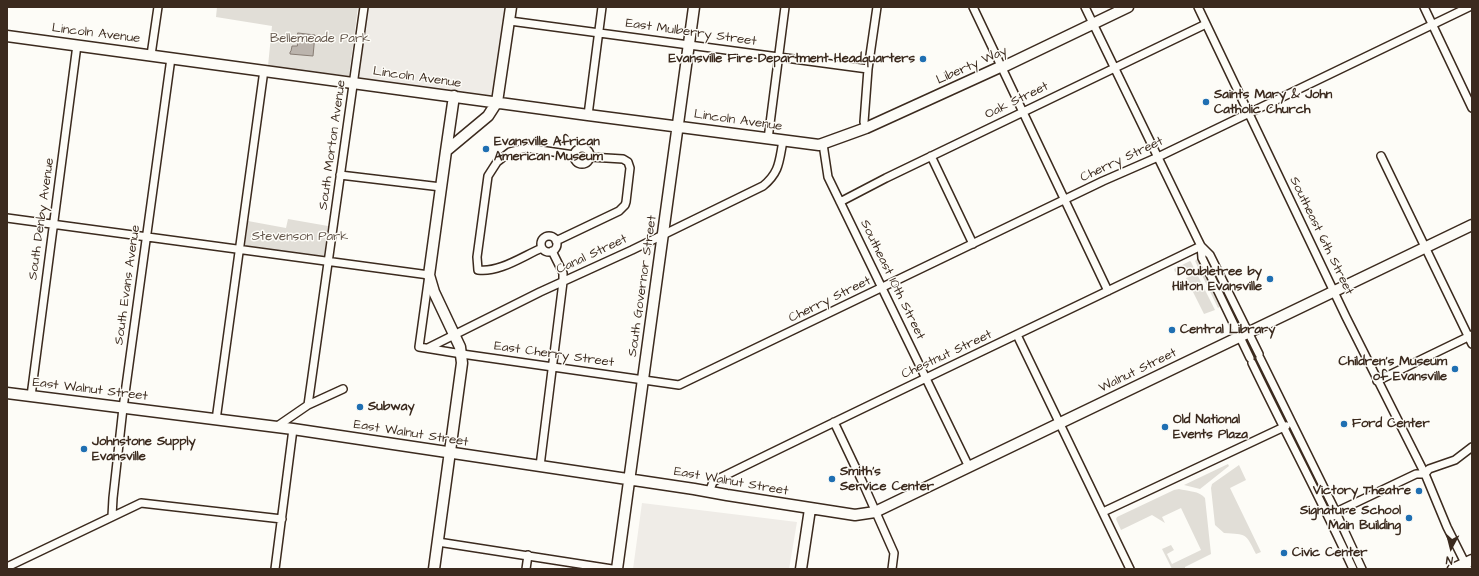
<!DOCTYPE html>
<style>
body{margin:0}
#map{position:relative;width:1479px;height:576px;overflow:hidden;background:#fdfcf7;font-family:"Architects Daughter",sans-serif}
canvas{display:block}
.frame{position:absolute;inset:0;border:8px solid #3b2a1e;pointer-events:none}
.north{position:absolute;left:1431px;top:528px;width:40px;height:40px;-webkit-text-stroke:3px #fdfcf7;paint-order:stroke;rotate:187deg;font-size:11px;font-weight:700;line-height:16px;text-align:center;color:#3b2a1e}
.north::after{content:'';display:block;margin:auto;width:14px;height:18px;background:#3b2a1e;clip-path:polygon(50% 0,100% 100%,50% 72%,0 100%)}
</style>
<div id="map">
<canvas width="1479" height="576"></canvas>
<div class="frame"></div>
<div class="north">N</div>
</div>
<script>
const g = document.querySelector('canvas').getContext('2d');
g.lineJoin = 'round';
function paint(path, color) { g.fillStyle = color; g.fill(path, 'evenodd'); }
function trace(path, color, width, dash) { g.strokeStyle = color; g.lineWidth = width; g.lineCap = dash ? 'butt' : 'round'; g.setLineDash(dash || []); g.stroke(path); }
function drawText(font, color, halo, rows, align = 'center') {
  g.font = font + ' "Architects Daughter",sans-serif'; g.lineWidth = 3; g.setLineDash([]); g.textBaseline = 'middle'; g.strokeStyle = halo; g.fillStyle = color; for (const [text, x, y, turn = 0] of rows) {
    g.save(); g.translate(x, y); g.rotate((+turn || 0) * Math.PI / 180); g.textAlign = isNaN(turn) ? turn : align; if (halo) g.strokeText(text, 0, 0); g.fillText(text, 0, 0); g.restore();
  }
}
const built = new Path2D(`
 M366 7H509L497 99 357 79Z
 M642 503 797 522 789 569H633Z`);
const green = new Path2D(`
 M217 7H358L349 76 268 66 272 26 216 17Z
 M288 219 328 226 324 256 245 246 248 221 286 228Z
 M1198 258 1221 306 1218 308 1195 261Z
 M1190 261 1191 262 1215 310 1204 314 1186 278 1189 277 1185 268 1175 272 1174 269Z
 M1228 464 1229 466 1200 489 1184 485Z
 M1239 465 1246 480 1230 488 1261 552 1256 554C1245 532 1247 535 1224 533L1215 525 1211 488 1212 484Z
 M1179 489C1187 491 1200 491 1205 498L1211 554 1185 567V569H1172L1162 549 1171 545 1174 550 1167 554 1172 564 1201 550 1181 508 1162 517 1165 523 1152 515 1121 530 1116 519 1117 517 1174 490Z`);
const water = new Path2D(`
 M298 33 315 35 313 56 290 54V52L291 51 292 46H297Z`);
const street = new Path2D(`
 M973 7 1108 291
 M1085 7 1198 240 1201 246 1210 255 1259 354
 M1198 7 1346 317 1425 474 1447 527 1468 569
 M1424 7 1472 108
 M510 21 868 69
 M151 55 158 7
 M588 115 602 7
 M866 128 864 122 868 69 877 7
 M768 139 785 7
 M823 144 828 177 969 467
 M574 156a8 8 0 1 1 16 0a8 8 0 1 1-16 0Z
 M931 156 973 244
 M1381 156 1472 344
 M340 175 441 187
 M840 202 886 178 1206 24
 M7 218 429 275 419 347 462 354 679 385 1103 181 1158 157 1469 7
 M541 244a8 8 0 1 1 16 0a8 8 0 1 1-16 0Z
 M556 241 619 211 625 205 626 202 630 168 628 162 623 159 590 157
 M1201 246 1202 258 1250 358
 M542 248C523 256 499 273 478 270L477 257 488 176 497 162 510 152 526 148 574 155
 M1017 335 1130 569
 M428 348 540 292 632 250 763 186C780 172 779 161 783 141
 M1260 358 1333 506 1362 569
 M1252 363C1285 432 1321 499 1353 569
 M1377 381 1472 335
 M31 396 77 45
 M308 405 364 7
 M216 420 264 70
 M834 422 862 481 894 553 892 569
 M276 427 308 405 343 389
 M540 466 563 282V273L552 251
 M709 492 713 482 718 479C878 400 1040 324 1201 246
 M1103 512 1286 426
 M112 516 113 498 123 408 171 58
 M1333 516 1336 512 1416 474H1425L1429 469 1455 460 1472 447
 M438 542 612 569
 M7 567 141 503 282 519
 M275 569 293 429
 M526 569 528 555`);
const secondary = new Path2D(`
 M7 36 588 115 819 145 866 128 1000 67H1003L1128 7
 M446 151 454 96
 M7 393 293 429 694 489 727 495 855 515 875 512 1472 225
 M434 569 462 363 460 347 434 292 429 275 446 151 488 116 497 102 511 7
 M617 569 694 7
 M801 569 810 509
 M1453 569 1472 560`);
const markers = [
 [923,59,4,"#1f6fb2"],
 [1206,102,4,"#1f6fb2"],
 [486,149,4,"#1f6fb2"],
 [1270,279,4,"#1f6fb2"],
 [1172,330,4,"#1f6fb2"],
 [1455,369,4,"#1f6fb2"],
 [360,407,4,"#1f6fb2"],
 [1344,424,4,"#1f6fb2"],
 [1165,427,4,"#1f6fb2"],
 [84,449,4,"#1f6fb2"],
 [832,479,4,"#1f6fb2"],
 [1419,491,4,"#1f6fb2"],
 [1409,518,4,"#1f6fb2"],
 [1284,553,4,"#1f6fb2"]
];
const streetNames = [
 ["East Mulberry Street",691,33,8],
 ["Lincoln Avenue",96,34,7],
 ["Liberty Way",972,66,-24],
 ["Lincoln Avenue",417,78,8],
 ["Oak Street",1017,101,-26],
 ["Lincoln Avenue",738,121,8],
 ["South Morton Avenue",333,145,-82],
 ["Cherry Street",1122,160,-25],
 ["South Denby Avenue",42,219,-82],
 ["Southeast 6th Street",1321,236,64],
 ["Canal Street",592,255,-25],
 ["Southeast 10th Street",892,280,64],
 ["South Evans Avenue",128,285,-82],
 ["South Governor Street",643,286,-82],
 ["Cherry Street",830,300,-26],
 ["East Cherry Street",554,355,8],
 ["Chestnut Street",947,355,-25],
 ["Walnut Street",1138,371,-26],
 ["East Walnut Street",90,390,7],
 ["East Walnut Street",411,434,9],
 ["East Walnut Street",731,482,10]
];
const parkNames = [
 ["Bellemeade Park",320,39],
 ["Stevenson Park",300,237]
];
const poiNames = [
 ["Evansville Fire Department Headquarters",915,59,"right"],
 ["Saints Mary & John",1214,95],
 ["Catholic Church",1214,110],
 ["Evansville African",494,142],
 ["American Museum",494,157],
 ["Doubletree by",1262,272,"right"],
 ["Hilton Evansville",1262,287,"right"],
 ["Central Library",1180,330],
 ["Children's Museum",1447,362,"right"],
 ["of Evansville",1447,377,"right"],
 ["Subway",368,407],
 ["Old National",1173,420],
 ["Events Plaza",1173,435],
 ["Ford Center",1352,424],
 ["Johnstone Supply",92,442],
 ["Evansville",92,457],
 ["Smith's",840,472],
 ["Service Center",840,487],
 ["Victory Theatre",1411,491,"right"],
 ["Signature School",1401,511,"right"],
 ["Main Building",1401,526,"right"],
 ["Civic Center",1292,553]
];
paint(built, '#efece7');
paint(green, '#e1ded7');
paint(water, '#bbb4ad');
trace(water, '#887d74', 1);
trace(street, '#3b2a1e', 10);
trace(secondary, '#3b2a1e', 13);
trace(street, '#fdfcf7', 7);
trace(secondary, '#fdfcf7', 10);
for (const [x, y, r, color] of markers) { const dot = new Path2D(); dot.arc(x, y, r, 0, 2 * Math.PI); g.fillStyle = color; g.fill(dot); trace(dot, '#fdfcf7', 1.5); }
drawText('13px', '#3b2a1e', '#fdfcf7', streetNames);
drawText('13px', '#64574c', '#fdfcf7', parkNames);
drawText('bold 13px', '#3b2a1e', '#fdfcf7', poiNames, 'left');
</script>
